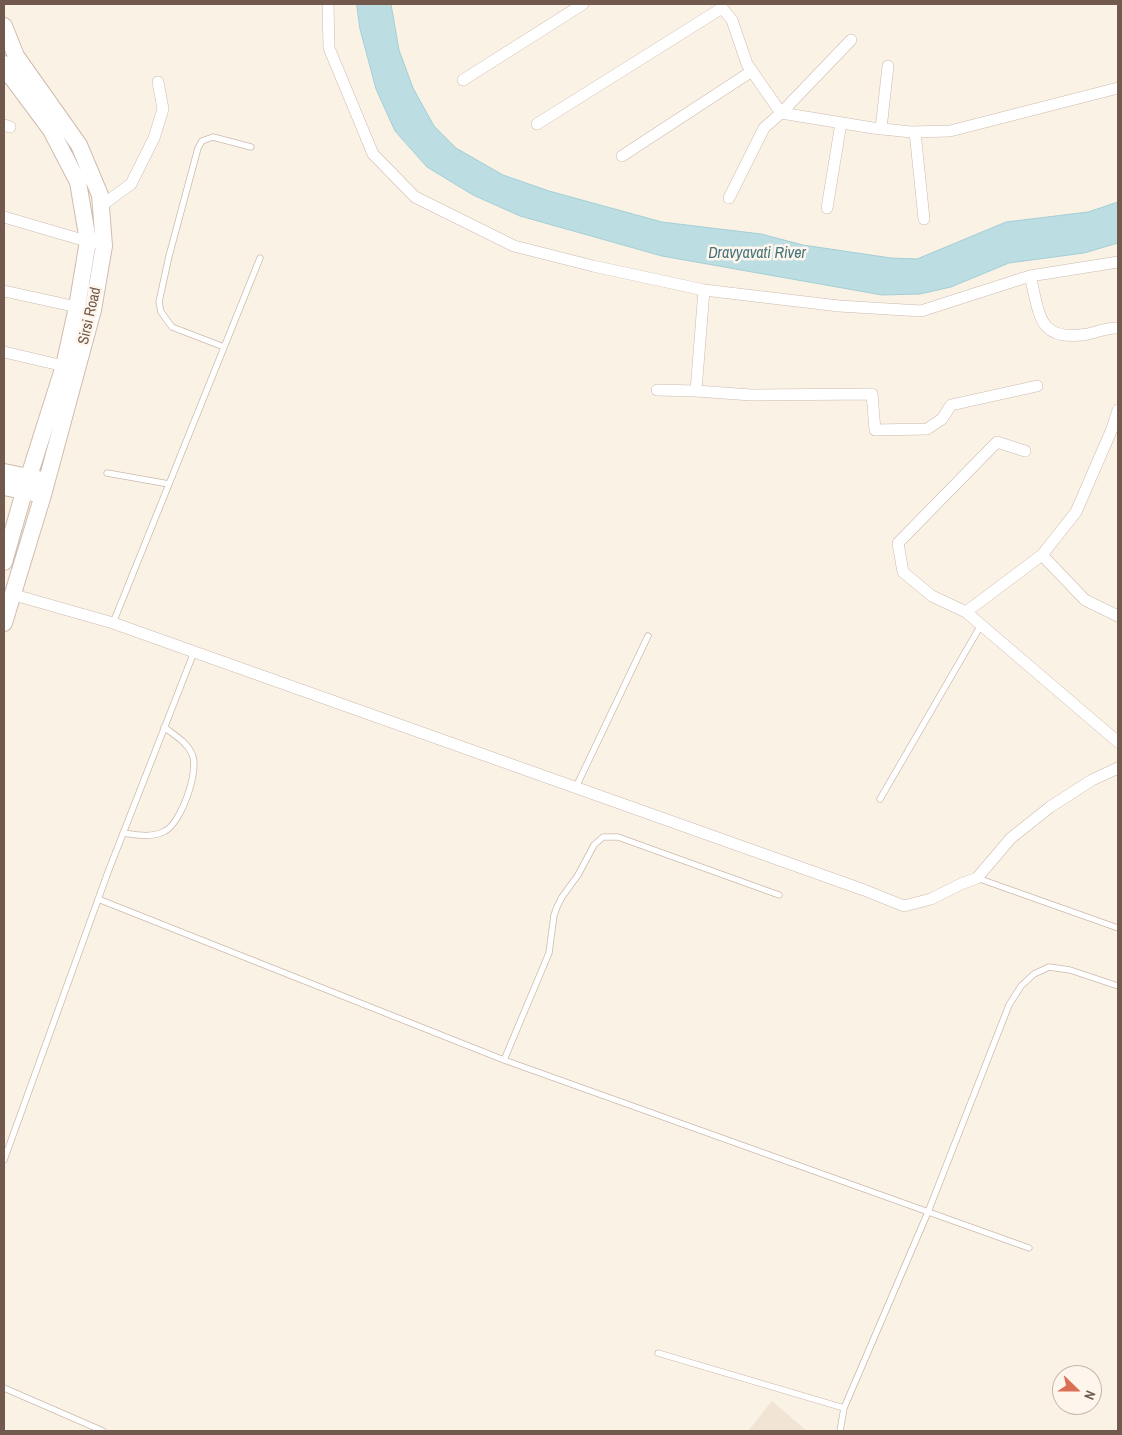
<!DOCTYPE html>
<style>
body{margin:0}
#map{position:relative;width:1122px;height:1435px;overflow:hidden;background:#fbf2e6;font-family:"Archivo Narrow",sans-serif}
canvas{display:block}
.frame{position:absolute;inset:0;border:5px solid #72594d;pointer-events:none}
.north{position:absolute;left:1052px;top:1365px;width:50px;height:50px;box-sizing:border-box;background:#fef6ec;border:1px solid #c6b7ac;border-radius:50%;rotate:112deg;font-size:14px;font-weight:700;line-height:20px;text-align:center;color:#72594d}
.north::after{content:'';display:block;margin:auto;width:18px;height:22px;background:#db6f55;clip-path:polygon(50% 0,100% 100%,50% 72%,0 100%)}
</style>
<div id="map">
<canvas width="1122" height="1435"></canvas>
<div class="frame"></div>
<div class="north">N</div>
</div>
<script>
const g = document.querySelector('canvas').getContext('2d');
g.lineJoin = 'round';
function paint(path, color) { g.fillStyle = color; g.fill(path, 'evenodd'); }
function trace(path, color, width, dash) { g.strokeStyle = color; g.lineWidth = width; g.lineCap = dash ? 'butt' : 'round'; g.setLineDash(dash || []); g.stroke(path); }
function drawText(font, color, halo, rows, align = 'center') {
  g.font = font + ' "Archivo Narrow",sans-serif'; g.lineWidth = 5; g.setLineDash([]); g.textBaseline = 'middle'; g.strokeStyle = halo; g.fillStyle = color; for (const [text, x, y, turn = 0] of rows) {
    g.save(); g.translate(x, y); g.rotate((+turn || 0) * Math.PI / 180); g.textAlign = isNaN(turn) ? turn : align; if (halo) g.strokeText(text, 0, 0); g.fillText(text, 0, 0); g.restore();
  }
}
const residential = new Path2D(`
 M772 1401 807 1431H748Z`);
const water = new Path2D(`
 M357 4H391L399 50 413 88 434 126 456 148 503 175 549 191 662 222 761 234 803 245 891 258 917 259 1006 222 1088 212 1118 202V243L1084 253 1009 263 951 287 920 294 882 295 662 256 520 216 473 195 427 167 395 131 376 89 360 29Z`);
const lane = new Path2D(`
 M224 347 172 327 161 312 159 302 169 256 198 148 202 141 213 137 251 147
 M107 473 169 484
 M113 623 260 258
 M576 787 648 636
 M880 799 981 625
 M123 833C137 835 152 838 165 831 181 823 200 770 192 754 187 742 174 735 164 727
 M977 878 1118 928
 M98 899 504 1060 1029 1248
 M504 1060 549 953 554 915 557 907 562 897 578 875 594 845 603 837H618L779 895
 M4 1160 108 872 194 652
 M658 1353 844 1408
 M4 1388 103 1431
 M840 1431 844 1408 928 1212 1009 1005 1021 986 1034 974 1049 967 1070 970 1118 986`);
const street = new Path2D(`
 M328 4 329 48 373 154 415 197 514 246 593 266 704 290 839 306 921 311 1030 276 1118 262
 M722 4V8L732 20 747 64 781 113 851 40
 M463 80 583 4
 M537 124 722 8
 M4 125 10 127
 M881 129 888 66
 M915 132 924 219
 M622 156 752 71
 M729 198 764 128 781 113 873 128 911 132 950 131 1118 88
 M101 206 131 184 154 138 163 109 158 82
 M827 208 841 123
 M4 217 93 243
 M1030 276C1040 314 1037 343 1088 334 1098 332 1108 327 1118 328
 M704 290 696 391 751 395 872 394 875 430 927 429 942 419 951 405 1037 386
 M4 291 77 307
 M4 352 64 366
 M657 390 696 391
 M1042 555 1076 512 1112 429 1118 410
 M11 594 113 623 864 890 904 906 931 899 961 884 977 878 1011 838 1050 807 1092 780 1118 768
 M966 612 932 596 903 572 898 543 997 442 1025 451
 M1118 616 1085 600 1042 555 966 612 1118 742`);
const secondary = new Path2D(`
 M4 26 16 56 79 145 100 195 104 246 93 310 77 369 43 495 4 623
 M4 64 7 71 51 130 78 182 88 241 77 307 64 366 24 492 4 562
 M4 472 38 479
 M4 487 33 493`);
const streetNames = [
 ["Sirsi Road",90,316,-77]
];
const waterNames = [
 ["Dravyavati River",757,254]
];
paint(residential, '#f2e4d5');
paint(water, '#bcdee3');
trace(water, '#a3ced4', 1);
trace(lane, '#ccbaad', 7);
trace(street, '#ccbaad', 12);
trace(secondary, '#d0bcae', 18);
trace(lane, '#fff', 5.5);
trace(street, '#fff', 11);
trace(secondary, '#fff', 16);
drawText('15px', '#72594d', '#fef6ec', streetNames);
drawText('italic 16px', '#45757d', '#fef6ec', waterNames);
</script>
